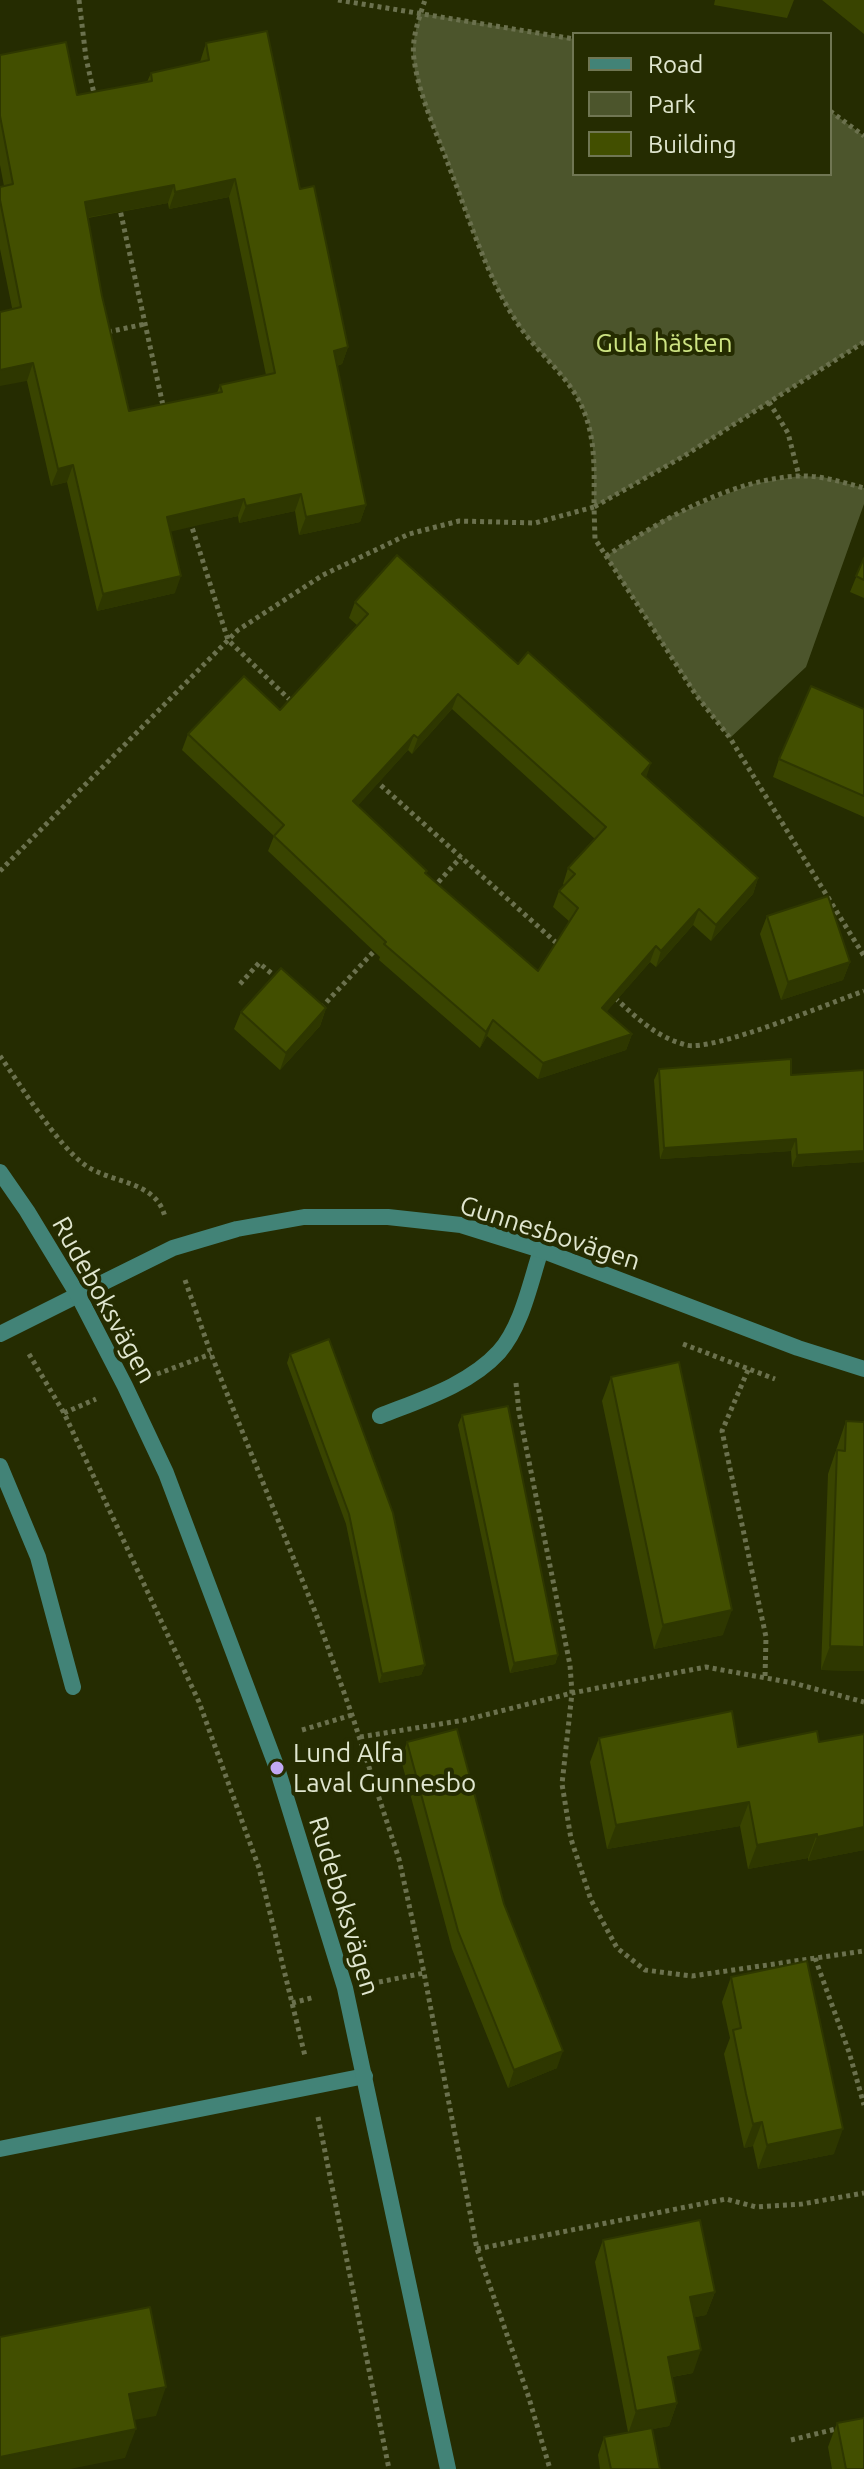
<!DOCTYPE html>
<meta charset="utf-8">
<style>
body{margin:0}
#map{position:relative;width:864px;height:2469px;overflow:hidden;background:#252c01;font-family:Ubuntu,sans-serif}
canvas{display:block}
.legend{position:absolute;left:572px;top:32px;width:260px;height:144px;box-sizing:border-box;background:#252c01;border:2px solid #707653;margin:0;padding:10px 14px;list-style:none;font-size:24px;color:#e0e6cf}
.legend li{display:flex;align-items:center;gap:16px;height:40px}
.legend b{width:40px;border:2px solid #707653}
</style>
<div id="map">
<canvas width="864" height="2469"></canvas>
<ul class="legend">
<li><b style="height:10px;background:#428377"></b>Road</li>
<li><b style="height:22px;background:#4c552c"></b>Park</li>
<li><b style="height:22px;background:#424f00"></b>Building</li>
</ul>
</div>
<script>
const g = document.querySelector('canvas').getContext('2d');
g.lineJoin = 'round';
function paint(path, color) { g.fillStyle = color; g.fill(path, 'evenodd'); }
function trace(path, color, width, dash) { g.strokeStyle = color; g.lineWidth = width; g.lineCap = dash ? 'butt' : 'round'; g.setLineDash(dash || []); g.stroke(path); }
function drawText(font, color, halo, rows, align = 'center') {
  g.font = font + ' Ubuntu,sans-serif'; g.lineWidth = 8; g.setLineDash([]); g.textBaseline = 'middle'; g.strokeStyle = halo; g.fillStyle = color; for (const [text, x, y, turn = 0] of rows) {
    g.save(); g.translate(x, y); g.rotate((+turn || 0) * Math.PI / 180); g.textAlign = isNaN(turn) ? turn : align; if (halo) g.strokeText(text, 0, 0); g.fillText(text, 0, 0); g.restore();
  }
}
const green = new Path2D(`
 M420 13 574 39V174H830V111L864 136V342L684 456 594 507C594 478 596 444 586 416 572 377 539 356 517 323 484 272 466 210 445 154 433 123 415 89 413 55 412 41 417 27 420 13Z
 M799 476 823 477 864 488V504L806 667 730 738 696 695 606 556 666 518 752 484Z`);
const path = new Path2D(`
 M79 0 86 58 95 98
 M338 0 574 39
 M830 111 864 136
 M119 205 164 410
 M108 332 145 324
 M864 342 684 456 594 507 595 539 696 695 730 738 864 956
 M769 402 788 433 799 476
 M190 521 228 640 292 702
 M606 556C664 519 727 481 797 476 820 475 842 482 864 488
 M375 780 561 947
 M0 871 238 630 323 575 409 534 459 521 535 523 594 507C594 478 596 445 586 417 573 378 540 357 518 324 487 278 470 220 450 169 437 133 419 97 414 59 411 40 419 18 425 0
 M433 888 461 857
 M240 984 259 963 277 978
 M615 998C637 1018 656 1037 686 1045 713 1052 832 1002 864 991
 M321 1008 377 948
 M0 1056C21 1086 58 1146 85 1165 112 1184 156 1180 165 1217
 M185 1280 211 1354 316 1614 352 1715 399 1859 424 1973 477 2249 528 2395 550 2469
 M683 1344 775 1379
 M29 1354 64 1413 199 1702 259 1868 305 2056
 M748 1370 722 1431 766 1637 765 1678
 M157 1374 211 1354
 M516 1383 519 1412 570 1665 572 1693 562 1784 571 1839 591 1900 617 1948 645 1970 692 1976 864 1951
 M64 1413 96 1399
 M302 1730 352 1715
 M360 1737 465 1720 572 1693 706 1667 793 1683 864 1702
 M815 1958 849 2052 864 2105
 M379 1982 424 1973
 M292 2003 315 1997
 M318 2117 389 2469
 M477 2249 726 2199 756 2207 802 2204 864 2193
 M791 2440 840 2428`);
const service = new Path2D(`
 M0 1334 78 1295
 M380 1416C420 1400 469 1385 499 1352 522 1326 530 1283 541 1250
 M0 1466 38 1557 73 1687
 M0 2149 365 2076`);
const minor = new Path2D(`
 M78 1295 173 1248 237 1229 304 1217H388L461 1225 541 1250 798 1348 864 1369`);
const tertiary = new Path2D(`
 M0 1172 27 1211 78 1295 125 1386 166 1473 277 1768 345 1988 448 2469`);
const wall = new Path2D(`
 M715 0H794L787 18 714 5Z
 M822 0H864V34Z
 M206 43 300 189 348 347 342 364 337 366 366 505 360 522 299 535 295 511 239 523 238 516 170 531 175 593 97 611 67 482 51 486 27 381 0 249V187L4 186 0 165V55L77 95 147 82 151 73 200 62ZM229 197 266 375 220 385 217 393 129 411 102 296 88 218 168 203 169 209Z
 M864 558V598L850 592Z
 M355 602 646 778 758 878 753 894 711 941 693 925 656 967 650 962 606 1012 632 1034 626 1050 538 1079 487 1036 480 1048 379 960 380 957 268 851 274 836 182 750 188 734 280 710 358 626 349 618ZM452 709 595 839 568 868 563 884 564 885 559 891 553 907 570 922 538 971 426 874 358 805 408 750 412 754Z
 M864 709V817L773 777 779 759Z
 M767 916 850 962 843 980 781 1000 760 934Z
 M326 1008 320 1026 280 1070 234 1029 241 1012Z
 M659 1069 791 1075 864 1070V1162L792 1167 791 1151 660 1159 654 1080Z
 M290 1354 425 1665 421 1675 379 1683 346 1524 287 1363Z
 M611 1377 723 1635 654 1649 602 1401Z
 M462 1415 558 1655 555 1664 510 1673 458 1425Z
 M846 1421 864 1671 821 1670 828 1474Z
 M864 1734V1850L808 1861V1858L748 1869 740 1826 607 1849 590 1762 599 1738 738 1747 819 1742Z
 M407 1742 504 1904 557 2068 508 2088 452 1949 401 1760Z
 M731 1977 834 2154 758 2169 753 2146 744 2148 724 2054 730 2038 722 2002Z
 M603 2240 715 2292 706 2315 694 2317 693 2373 672 2377 677 2403 669 2426 652 2429 660 2469H600L598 2455 604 2437 628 2432 595 2262Z
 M837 2423 864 2469H832L828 2447Z`);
const shadedWall = new Path2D(`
 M235 179 229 197 169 209 175 192Z
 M174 185 168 203 79 219 85 202Z
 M348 347 342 364 328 368 334 351Z
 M33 363 27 381 0 386V370Z
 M73 465 67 482 51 486 58 469Z
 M301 494 295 511 239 523 246 506Z
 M244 499 238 516 161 534 167 517Z
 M366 505 360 522 299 535 306 517Z
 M181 576 175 593 97 611 103 594Z
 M458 694 452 709 412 754 418 738Z
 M414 735 408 750 348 817 353 801Z
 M651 763 646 778 642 774Z
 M758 878 753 894 711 941 716 925Z
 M699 909 693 925 656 967 661 951Z
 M656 946 650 962 596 1024 602 1008Z
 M850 962 843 980 781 1000 788 982Z
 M326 1008 320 1026 280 1070 286 1053Z
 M493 1020 487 1036 480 1048 486 1032Z
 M632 1034 626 1050 538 1079 543 1063Z
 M796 1139 791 1151 660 1159 664 1148Z
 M864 1151V1162L792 1167 797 1155Z
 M732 1610 723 1635 654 1649 663 1625Z
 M830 1646 864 1647V1671L821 1670Z
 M558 1655 555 1664 510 1673 514 1663Z
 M425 1665 421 1675 379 1683 382 1674Z
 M749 1802 740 1826 607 1849 616 1825Z
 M864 1827V1850L808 1861 817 1837Z
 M817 1834 808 1858 748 1869 757 1845Z
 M563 2051 557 2068 508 2088 514 2070Z
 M762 2122 753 2146 744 2148 753 2124Z
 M843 2129 834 2154 758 2169 767 2145Z
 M715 2292 706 2315 682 2320 690 2297Z
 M701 2350 693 2373 660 2379 668 2357Z
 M166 2387 156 2416 118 2423 129 2394Z
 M677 2403 669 2426 628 2434 636 2411Z
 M136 2429 125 2458 70 2469H0V2457Z`);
const building = new Path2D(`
 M267 31 300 189 314 186 348 347 334 351 366 505 306 517 301 494 246 506 244 499 167 517 181 576 103 594 73 465 58 469 33 363 0 370V312L21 307 0 200V187L13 184 0 116V55L66 42 77 95 152 81 151 73 209 60 206 43ZM235 179 275 373 220 385 222 392 129 411 102 296 85 202 174 185 175 192Z
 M397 555 518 664 528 652 651 763 642 774 758 878 716 925 699 909 661 951 656 946 602 1008 632 1034 543 1063 493 1020 486 1032 384 944 386 942 274 836 284 825 188 734 244 676 280 710 368 614 355 602ZM458 694 606 827 568 868 575 874 559 891 578 908 538 971 425 873 427 871 353 801 414 735 418 738Z
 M864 558V580L856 576Z
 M811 686 864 709V796L779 759Z
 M828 896 850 962 788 982 767 916Z
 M281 968 326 1008 286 1053 241 1012Z
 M791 1059V1075L864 1070V1151L797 1155 796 1139 664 1148 659 1069Z
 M329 1339 393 1513 425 1665 382 1674 349 1514 290 1354Z
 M679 1362 732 1610 663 1625 611 1377Z
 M508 1406 558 1655 514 1663 462 1415Z
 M846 1421 864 1422V1647L830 1646 837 1450 845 1451Z
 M732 1711 738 1747 817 1731 819 1742 864 1734V1827L817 1837V1834L757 1845 749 1802 616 1825 599 1738Z
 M457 1729 504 1904 563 2051 514 2070 458 1931 407 1742Z
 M807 1961 843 2129 767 2145 762 2122 753 2124 746 2094 733 2030 741 2028 731 1977Z
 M700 2220 715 2292 690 2297 701 2350 668 2357 677 2403 636 2411 603 2240Z
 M150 2307 166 2387 129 2394 136 2429 0 2457V2337Z
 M864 2418V2469H846L837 2423Z
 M652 2428 660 2469H611L604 2437Z`);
const markers = [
 [277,1768,8,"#c1a8f3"]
];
const parkNames = [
 ["Gula hästen",664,343]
];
const streetNames = [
 ["Gunnesbovägen",550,1233,18],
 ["Rudeboksvägen",104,1300,61],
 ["Rudeboksvägen",344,1906,73]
];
const poiNames = [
 ["Lund Alfa",293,1753],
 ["Laval Gunnesbo",293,1783]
];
paint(green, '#4c552c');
trace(path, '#6b714e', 5, [4, 4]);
trace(service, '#428377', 16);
trace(minor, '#428377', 16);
trace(tertiary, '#428377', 16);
paint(wall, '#394400');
paint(shadedWall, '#2e3700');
paint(building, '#424f00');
trace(building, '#2e3700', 2);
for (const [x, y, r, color] of markers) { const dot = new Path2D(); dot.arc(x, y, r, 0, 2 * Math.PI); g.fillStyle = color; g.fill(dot); trace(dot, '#252c01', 3); }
drawText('26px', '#cde382', '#252c01', parkNames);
drawText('26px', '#e0e6cf', '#252c01', streetNames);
drawText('26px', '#e0e6cf', '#252c01', poiNames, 'left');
</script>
